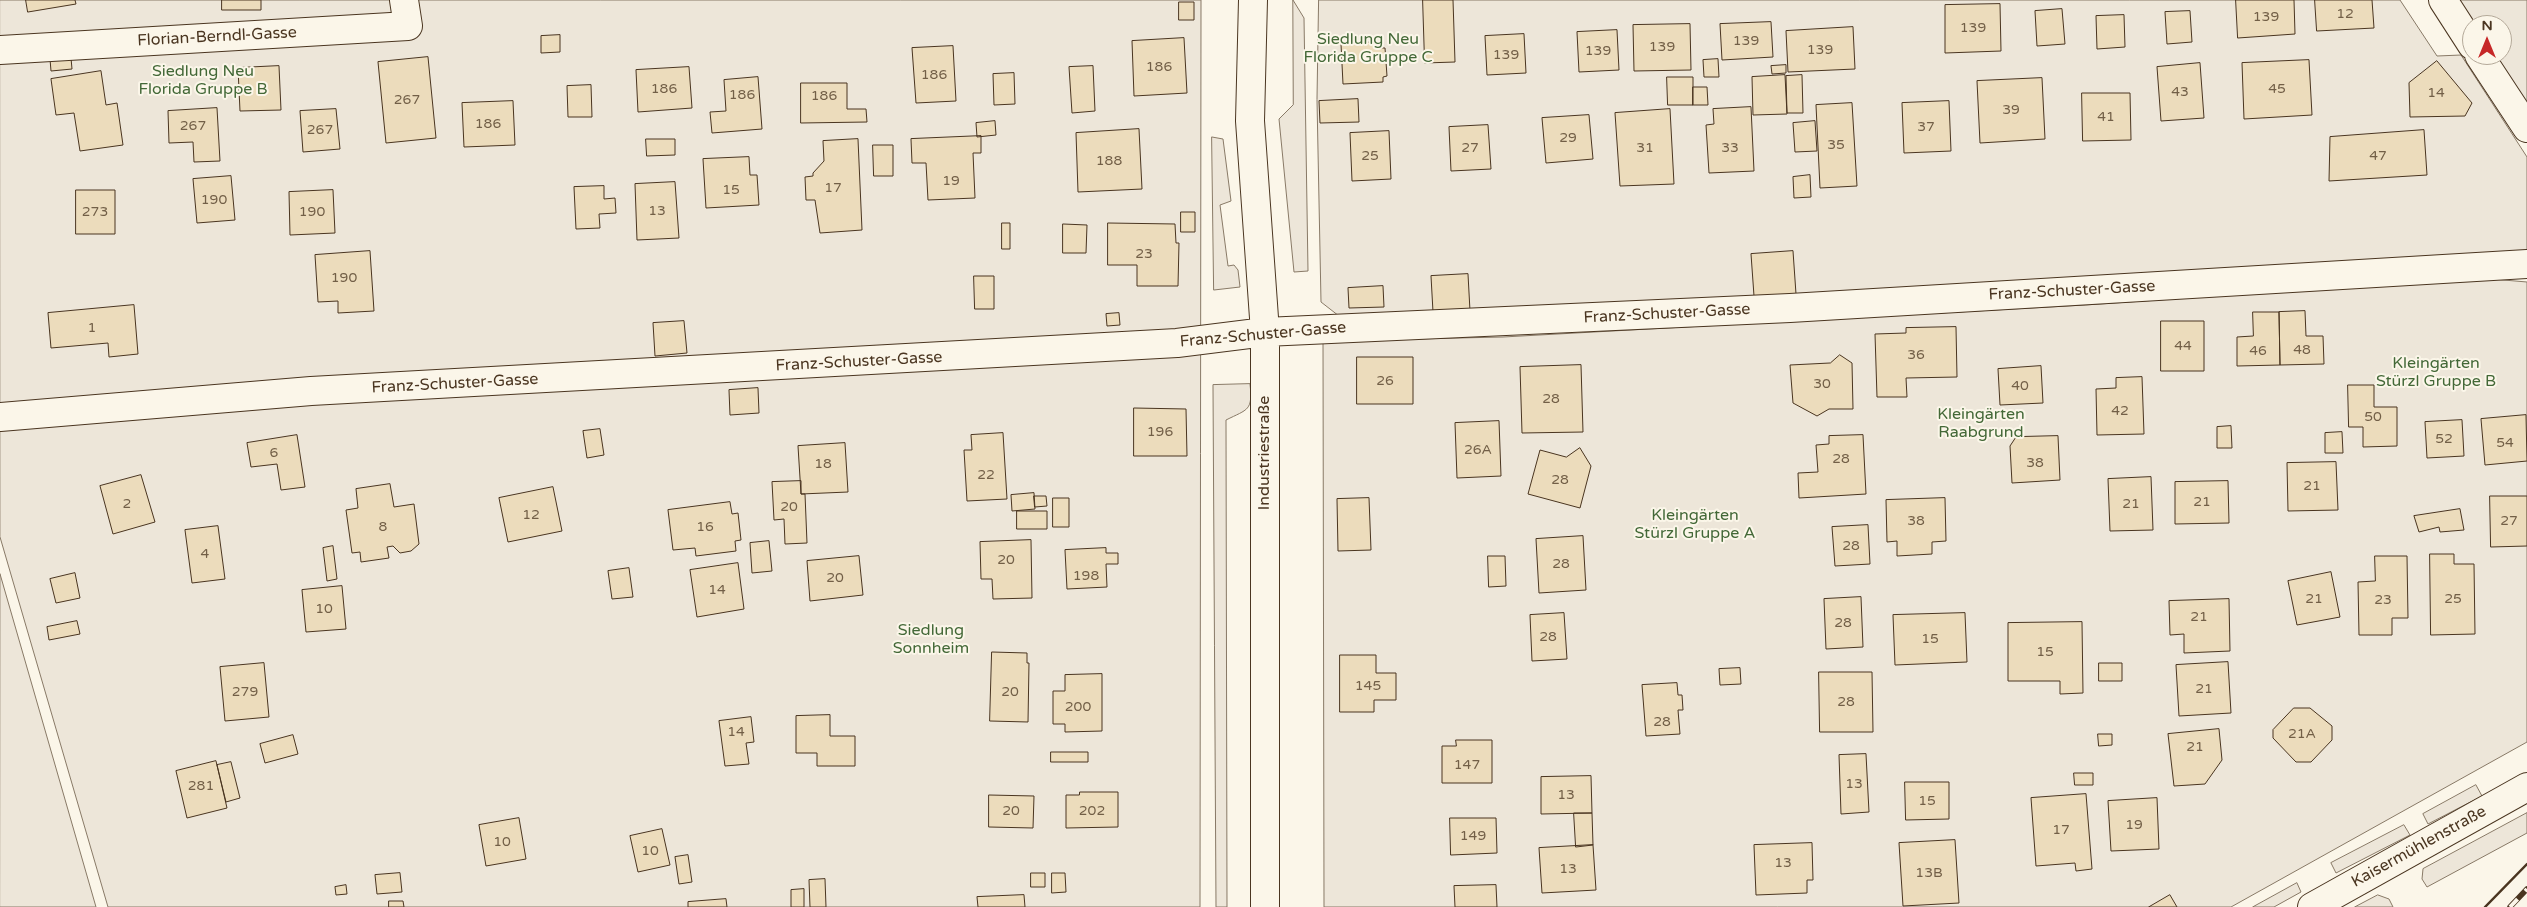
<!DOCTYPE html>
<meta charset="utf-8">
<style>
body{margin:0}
#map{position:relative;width:2527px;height:907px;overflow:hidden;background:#fbf6e9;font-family:"Varela Round",sans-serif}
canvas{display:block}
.north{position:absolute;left:2462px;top:15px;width:50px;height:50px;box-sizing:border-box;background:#fbf6e9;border:1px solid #b4a999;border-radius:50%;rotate:0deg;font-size:14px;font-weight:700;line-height:20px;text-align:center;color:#4a3520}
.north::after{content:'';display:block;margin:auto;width:18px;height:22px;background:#c62828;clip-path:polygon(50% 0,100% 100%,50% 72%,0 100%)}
</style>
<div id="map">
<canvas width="2527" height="907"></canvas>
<div class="north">N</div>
</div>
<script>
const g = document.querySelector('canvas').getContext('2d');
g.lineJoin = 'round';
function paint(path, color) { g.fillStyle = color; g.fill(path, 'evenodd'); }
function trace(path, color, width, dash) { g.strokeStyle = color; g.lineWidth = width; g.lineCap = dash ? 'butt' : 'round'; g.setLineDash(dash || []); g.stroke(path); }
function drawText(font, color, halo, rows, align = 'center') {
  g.font = font + ' "Varela Round",sans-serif'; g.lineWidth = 4; g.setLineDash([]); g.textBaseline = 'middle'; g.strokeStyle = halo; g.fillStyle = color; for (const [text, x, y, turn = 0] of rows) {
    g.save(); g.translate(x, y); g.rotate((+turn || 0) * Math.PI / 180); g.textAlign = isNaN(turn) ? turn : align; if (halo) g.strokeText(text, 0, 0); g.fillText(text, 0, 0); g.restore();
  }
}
const green = new Path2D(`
 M0 0H1201L1200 907H108L0 537Z
 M1293 0 1304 18 1308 271 1294 272 1279 119 1293 105Z
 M1319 0H2400L2437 56 2461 55 2527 157V254L1555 313 1339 316 1321 302 1317 100Z
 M2459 0H2527V108L2494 55H2502V25H2475Z
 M1212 137 1223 139 1231 201 1220 205 1228 266 1234 265 1238 270 1240 287 1214 290Z
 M2480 278 2527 282V742L2231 907H1324L1323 341 1503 337 2085 305Z
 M1250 384C1253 411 1248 409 1226 420L1227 907H1216L1213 385Z
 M0 574 96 907H0Z
 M2476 785 2482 796 2428 824 2423 814Z
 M2527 813V833L2427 887 2422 879 2423 869Z
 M2404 825 2410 835 2336 873 2331 863Z
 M2297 883 2301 892 2274 907H2253Z
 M2378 895 2389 899 2393 907H2355Z`);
const building = new Path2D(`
 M26 0H75L76 4 28 12Z
 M222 0H261V10H222Z
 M1423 0H1453L1455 62 1425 63Z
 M2236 0H2294L2295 34 2238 38Z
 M2315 0H2372L2374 28 2317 31Z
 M1179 2H1194V20H1179Z
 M2000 4 2001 51 1945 53V5Z
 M2062 9 2065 44 2037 46 2035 11Z
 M2190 11 2192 42 2167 44 2165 12Z
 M2124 15 2125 47 2097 49 2096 16Z
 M1771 22 1773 57 1722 60 1720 24Z
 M1690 24 1691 70 1634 71 1633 25Z
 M1853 27 1855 69 1788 72 1786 31Z
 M1617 30 1619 70 1579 72 1577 32Z
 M1524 34 1526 73 1487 75 1485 36Z
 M560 35V52L541 53V36Z
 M1184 38 1187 93 1134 96 1132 41Z
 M1379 42V48H1385L1387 76 1383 77V82L1343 84 1341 44Z
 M953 46 956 101 916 103 912 48Z
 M428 57 436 138 386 143 378 62Z
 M71 58 72 69 51 71 50 59Z
 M1718 59 1719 77H1704L1703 60Z
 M2309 60 2312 115 2244 119 2242 63Z
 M2437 61 2472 103 2465 116 2410 117 2409 83Z
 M2200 63 2204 118 2161 121 2157 67Z
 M1786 65V73L1772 74 1771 66Z
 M279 66 281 110 240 111 238 68Z
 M1093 66 1095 111 1072 113 1069 67Z
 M689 67 692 108 638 112 636 70Z
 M101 71 106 105 117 103 123 145 80 151 74 113 56 115 51 79Z
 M1014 73 1015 104 994 105 993 74Z
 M1785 75 1787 114 1753 115 1752 77Z
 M1802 75 1803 113H1787L1786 76Z
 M758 77 762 129 712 133 710 112 726 111 724 80Z
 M1667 77H1693V105H1668Z
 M2042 78 2045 139 1980 143 1977 81Z
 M801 83H847V109H866L867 122 801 123Z
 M591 85 592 117H568L567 86Z
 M1693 87H1707L1708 105H1693Z
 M2082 93H2130L2131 140 2083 141Z
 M1358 99 1359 122 1320 123 1319 101Z
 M513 101 515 145 464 147 462 103Z
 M1949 101 1951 151 1904 153 1902 103Z
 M1852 103 1857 186 1820 188 1816 105Z
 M1751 107 1754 171 1709 173 1706 125 1714 124 1713 109Z
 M217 108 220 161 194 162 193 142 169 143 168 111Z
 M336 109 340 149 303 152 300 111Z
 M1670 109 1674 184 1620 186 1615 113Z
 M1589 115 1593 159 1546 163 1542 118Z
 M995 121 996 135 977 137 976 123Z
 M1815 121 1817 151 1795 152 1793 123Z
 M1488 125 1491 169 1451 171 1449 127Z
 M1139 129 1142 189 1078 192 1076 133Z
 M2424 130 2427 175 2329 181 2330 137Z
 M1389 131 1391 179 1352 181 1350 133Z
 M981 136V153H973L975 198 928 200 926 163H912L911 139Z
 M646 139H675V155L647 156Z
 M858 139 862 230 820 233 815 200H806L805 177 813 176V173L824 161 823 141Z
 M873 145H893V176H874Z
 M749 157 750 175H757L759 205 706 208 703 159Z
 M1810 175 1811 197 1794 198 1793 177Z
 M231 176 235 220 197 223 193 179Z
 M675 182 679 238 637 240 635 184Z
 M604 186V199L615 198 616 213 599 214 600 228 576 229 574 187Z
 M76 190H115V234H76Z
 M333 190 335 233 290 235 289 192Z
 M1181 212H1195V232H1181Z
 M1002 223H1010V249H1002Z
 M1108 223 1175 224 1176 243H1179L1178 286H1137V265H1108Z
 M1063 224 1087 225 1086 253H1063Z
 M370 251 374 311 338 313V301L318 302 315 255Z
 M1793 251 1796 294 1754 296 1751 254Z
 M1468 274 1470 311 1433 312 1431 276Z
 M974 276H994V309H975Z
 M1383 286 1384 307 1349 308 1348 288Z
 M134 305 138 354 109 357 108 343 51 348 48 313Z
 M2305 311 2306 336H2323L2324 364 2280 365 2279 312Z
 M2253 312H2279L2280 365 2237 366V337L2253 336Z
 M1119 313 1120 325 1107 326 1106 314Z
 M684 321 687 353 655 356 653 323Z
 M2161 321H2204V371H2161Z
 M1956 327 1957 377 1906 378 1907 397H1877L1875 334 1906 333V328Z
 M1840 355 1852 363 1853 409H1829L1817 416 1793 403 1790 365 1830 363Z
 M1357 357H1413V404H1357Z
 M1581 365 1583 432 1522 433 1520 367Z
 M2041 366 2043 403 2000 405 1998 369Z
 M2142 377 2144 434 2097 435 2096 389 2116 388V378Z
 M2348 385H2374V407H2397V446L2363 447V427H2349Z
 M758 388 759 413 730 415 729 390Z
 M1134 408 1186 409 1187 456H1134Z
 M2526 415 2527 461 2485 465 2481 419Z
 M2462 420 2464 456 2427 458 2425 422Z
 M1499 421 1501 476 1457 478 1455 423Z
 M2231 426 2232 448H2217V427Z
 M600 429 604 455 587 458 583 431Z
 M2342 432 2343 453H2325V433Z
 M1003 433 1007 499 967 501 964 450H972L971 435Z
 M297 435 305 487 281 490 277 464 251 467 247 443Z
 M1863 435 1866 494 1799 498 1798 473 1818 472 1816 445 1829 444V436Z
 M2058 436 2060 480 2012 483 2010 446 2016 437Z
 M845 443 848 492 801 494 798 446Z
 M1580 448 1591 466 1580 508 1528 494 1540 450 1566 457Z
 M2336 462 2338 510 2288 511 2287 463Z
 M141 475 155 522 113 534 100 486Z
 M2151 477 2153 530 2110 531 2108 479Z
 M801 481V494H805L807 543 785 544 784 519 774 520 772 482Z
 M2228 481 2229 523 2175 524V482Z
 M390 484 394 507 414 504 419 544 411 551 400 553 393 546 387 547 389 558 361 562 360 552 352 553 346 510 358 508 356 489Z
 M553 487 562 531 508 542 499 498Z
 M1034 493 1035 509 1012 511 1011 495Z
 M1034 496H1046L1047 506 1035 507Z
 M2490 496H2527V546L2491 547Z
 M1053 498H1069V527H1053Z
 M1369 498 1371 550 1338 551 1337 499Z
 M1945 498 1946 541 1932 542V554L1897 556V541L1887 542 1886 500Z
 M730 502 732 514 738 513 741 540 735 541 736 551 696 556 695 548 673 550 668 510Z
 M2460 509 2464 530 2440 532 2439 527 2419 532 2414 516Z
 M1017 511H1047V529H1017Z
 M1868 525 1870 564 1835 566 1832 527Z
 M218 526 225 579 192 583 185 530Z
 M1583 536 1586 590 1539 593 1536 539Z
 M1031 540 1032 598 993 599 992 579H981L980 542Z
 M769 541 772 571 752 573 750 543Z
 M333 546 337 579 327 581 323 548Z
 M1106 548V553H1118V564H1106L1107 587 1067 589 1065 550Z
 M2430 554H2454V564H2474L2475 634 2431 635Z
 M859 556 863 595 810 601 807 561Z
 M1488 556H1505L1506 586 1489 587Z
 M2375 556H2407L2408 618H2392V635H2359L2358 582 2375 581Z
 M738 563 744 609 697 617 690 570Z
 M629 568 633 597 612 599 608 571Z
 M2331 572 2340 617 2297 625 2288 581Z
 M75 573 80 598 56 603 50 579Z
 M342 586 346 629 306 632 302 590Z
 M1861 597 1863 647 1826 649 1824 599Z
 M2229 599 2230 651 2184 653V634L2170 635 2169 601Z
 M1564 613 1567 659 1532 661 1530 615Z
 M1965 613 1967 662 1895 665 1893 615Z
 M77 621 80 634 49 640 47 627Z
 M2082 622 2083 693 2060 694V681H2008V623Z
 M992 652 1027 653V663H1029L1028 722 990 721Z
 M1340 655H1376V673H1396V700H1374V712H1340Z
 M2228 662 2231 713 2179 716 2176 665Z
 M264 663 269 717 225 721 220 667Z
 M2099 663H2122V681H2099Z
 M1740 668 1741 684 1720 685 1719 669Z
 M1819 672H1872L1873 732H1820Z
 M1102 674V731L1065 732V724H1053V691H1065V675Z
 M1677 683 1678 695H1682L1683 710H1678L1680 734 1646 736 1642 685Z
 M2294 708H2310L2332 726V740L2311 762H2296L2273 738V730Z
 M830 715V736H855V766H817V753H796V716Z
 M751 717 754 742 746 743 749 764 725 766 719 721Z
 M2219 729 2222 760 2205 784 2174 786 2168 734Z
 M2098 734H2112V745L2099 746Z
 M293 735 298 754 265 763 260 744Z
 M1456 740H1492V783H1442V746H1456Z
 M1051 752H1088V762H1051Z
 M1866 754 1869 812 1841 814 1839 755Z
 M216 761 227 808 187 818 176 771Z
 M231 762 240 798 226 802 217 765Z
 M2074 773H2093V785H2075Z
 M1591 776 1592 813 1541 814V777Z
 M1905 782H1949V819L1906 820Z
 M1080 792H1118V827L1066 828V795H1079Z
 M2086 794 2092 869 2076 871 2075 863 2036 866 2031 798Z
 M989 795 1034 796 1033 828 989 827Z
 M2157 798 2159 849 2111 851 2108 801Z
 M1574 813H1592L1593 845 1576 847Z
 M519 818 526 859 486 866 479 825Z
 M1450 818H1496L1497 853 1451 855Z
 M662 829 670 865 638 872 630 836Z
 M1955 840 1959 903 1903 906 1899 843Z
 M1812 843 1813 880H1807V893L1756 895 1754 845Z
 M1593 845 1596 890 1542 893 1539 848Z
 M688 855 692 882 679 884 675 857Z
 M400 873 402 892 377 894 375 875Z
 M1031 873H1045V887H1031Z
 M1052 873H1065L1066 892 1052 893Z
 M825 879 826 907H810L809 880Z
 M346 885 347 894 336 895 335 887Z
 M1496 885 1497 907H1455L1454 886Z
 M804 889V907H791V890Z
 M1024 895 1025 907H978L977 897Z
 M2170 895 2177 907H2149Z
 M726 899 727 907H688V902Z
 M389 901H403L404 907H389Z`);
const minor = new Path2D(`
 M1253 0 1250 121 1265 332V907
 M2443 0 2472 45
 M0 50 408 26 404 0
 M2479 55 2527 128
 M0 417 311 391 1177 343 1265 332 1790 308 2527 264
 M2312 907 2527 787`);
const rail = new Path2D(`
 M2510 907 2527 889`);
const wall = new Path2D(`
 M2485 907 2527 864`);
const numberNames = [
 ["12",2345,14],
 ["139",2266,17],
 ["139",1973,28],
 ["139",1746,41],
 ["139",1662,47],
 ["139",1820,50],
 ["139",1598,51],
 ["139",1506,55],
 ["186",1159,67],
 ["186",934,75],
 ["186",664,89],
 ["45",2277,89],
 ["43",2180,92],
 ["14",2436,93],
 ["186",742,95],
 ["186",824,96],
 ["267",407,100],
 ["39",2011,110],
 ["41",2106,117],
 ["186",488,124],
 ["267",193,126],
 ["37",1926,127],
 ["267",320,130],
 ["29",1568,138],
 ["35",1836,145],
 ["27",1470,148],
 ["31",1645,148],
 ["33",1730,148],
 ["25",1370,156],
 ["47",2378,156],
 ["188",1109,161],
 ["19",951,181],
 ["17",833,188],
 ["15",731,190],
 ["190",214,200],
 ["13",657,211],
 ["273",95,212],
 ["190",312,212],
 ["23",1144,254],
 ["190",344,278],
 ["1",92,328],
 ["44",2183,346],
 ["48",2302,350],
 ["46",2258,351],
 ["36",1916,355],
 ["26",1385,381],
 ["30",1822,384],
 ["40",2020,386],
 ["28",1551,399],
 ["42",2120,411],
 ["50",2373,417],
 ["196",1160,432],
 ["52",2444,439],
 ["54",2505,443],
 ["26A",1478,450],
 ["6",274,453],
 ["28",1841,459],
 ["38",2035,463],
 ["18",823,464],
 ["22",986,475],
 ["28",1560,480],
 ["21",2312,486],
 ["21",2202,502],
 ["2",127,504],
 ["21",2131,504],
 ["20",789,507],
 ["12",531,515],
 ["38",1916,521],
 ["27",2509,521],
 ["8",383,527],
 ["16",705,527],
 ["28",1851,546],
 ["4",205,554],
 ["20",1006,560],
 ["28",1561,564],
 ["198",1086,576],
 ["20",835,578],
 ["14",717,590],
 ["21",2314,599],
 ["25",2453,599],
 ["23",2383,600],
 ["10",324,609],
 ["21",2199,617],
 ["28",1843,623],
 ["28",1548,637],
 ["15",1930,639],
 ["15",2045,652],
 ["145",1368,686],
 ["21",2204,689],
 ["279",245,692],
 ["20",1010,692],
 ["28",1846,702],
 ["200",1078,707],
 ["28",1662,722],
 ["14",736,732],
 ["21A",2302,734],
 ["21",2195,747],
 ["147",1467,765],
 ["13",1854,784],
 ["281",201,786],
 ["13",1566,795],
 ["15",1927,801],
 ["20",1011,811],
 ["202",1092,811],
 ["19",2134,825],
 ["17",2061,830],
 ["149",1473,836],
 ["10",502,842],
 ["10",650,851],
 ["13",1783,863],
 ["13",1568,869],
 ["13B",1929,873]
];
const streetNames = [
 ["Florian-Berndl-Gasse",217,37,-3],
 ["Franz-Schuster-Gasse",2072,291,-3],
 ["Franz-Schuster-Gasse",1667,314,-3],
 ["Franz-Schuster-Gasse",1263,335,-5],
 ["Franz-Schuster-Gasse",859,362,-3],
 ["Franz-Schuster-Gasse",455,384,-3],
 ["Industriestraße",1265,453,-90],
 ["Kaisermühlenstraße",2419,847,-29]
];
const parkNames = [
 ["Siedlung Neu",1368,40],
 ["Florida Gruppe C",1368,58],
 ["Siedlung Neu",203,72],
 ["Florida Gruppe B",203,90],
 ["Kleingärten",2436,364],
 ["Stürzl Gruppe B",2436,382],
 ["Kleingärten",1981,415],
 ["Raabgrund",1981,433],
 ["Kleingärten",1695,516],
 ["Stürzl Gruppe A",1695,534],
 ["Siedlung",931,631],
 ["Sonnheim",931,649]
];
paint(green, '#ede6d9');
trace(green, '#887966', 1);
paint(building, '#ecdcbc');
trace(building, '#4a3520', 1);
trace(minor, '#4a3520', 30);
trace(minor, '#fbf6e9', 28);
trace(rail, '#4a3520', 5.5);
trace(rail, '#fbf6e9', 4, [11]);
trace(wall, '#4a3520', 2.5);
drawText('14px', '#725f47', null, numberNames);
drawText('16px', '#4a3520', '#fbf6e9', streetNames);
drawText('16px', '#436837', '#fbf6e9', parkNames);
</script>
